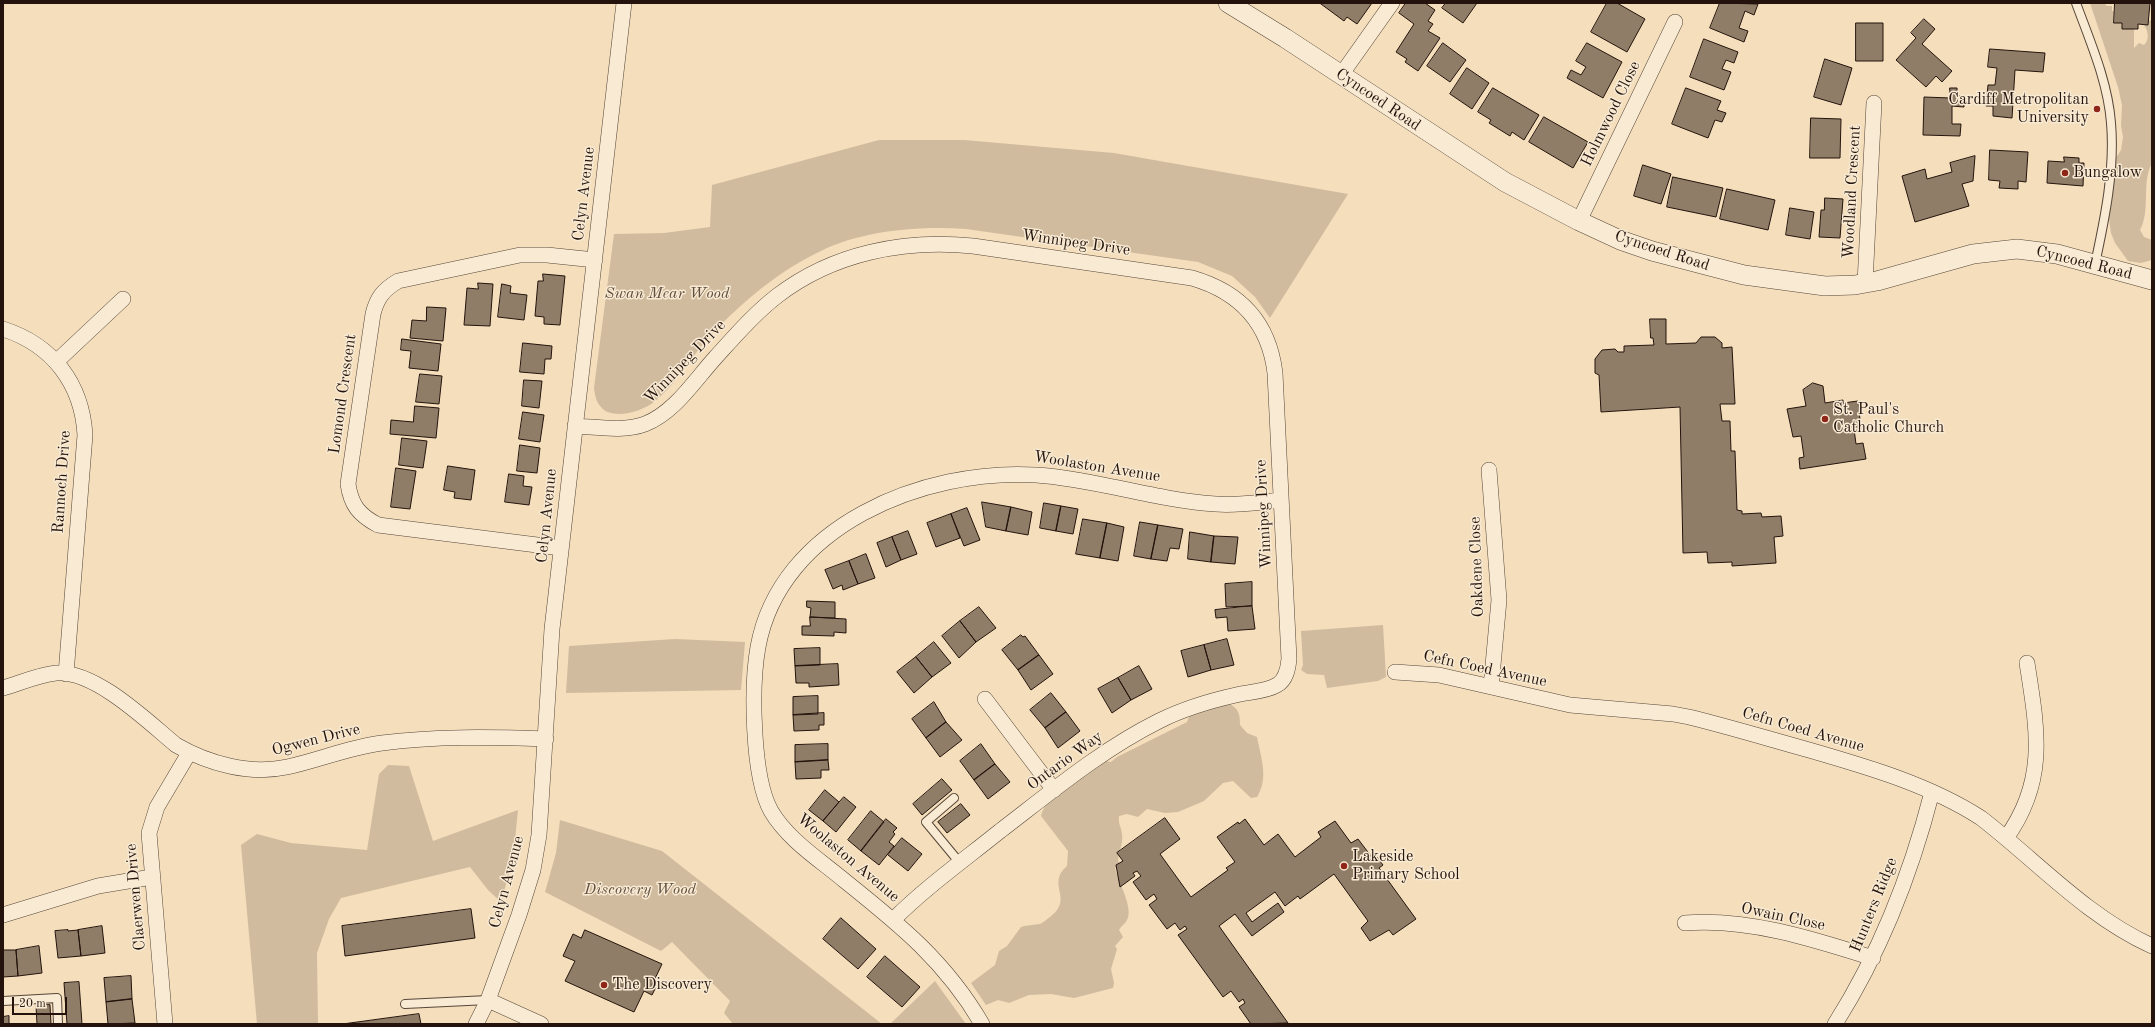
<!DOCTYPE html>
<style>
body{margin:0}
#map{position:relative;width:2155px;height:1027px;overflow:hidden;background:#f4debc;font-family:"Old Standard TT",serif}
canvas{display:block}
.frame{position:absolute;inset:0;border:4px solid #23130c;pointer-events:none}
.scale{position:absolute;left:12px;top:997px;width:55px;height:18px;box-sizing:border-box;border:2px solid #23130c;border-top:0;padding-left:5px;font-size:12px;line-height:14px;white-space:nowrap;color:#23130c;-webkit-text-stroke:3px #f8ead3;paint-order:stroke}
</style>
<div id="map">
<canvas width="2155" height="1027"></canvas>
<div class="frame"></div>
<div class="scale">20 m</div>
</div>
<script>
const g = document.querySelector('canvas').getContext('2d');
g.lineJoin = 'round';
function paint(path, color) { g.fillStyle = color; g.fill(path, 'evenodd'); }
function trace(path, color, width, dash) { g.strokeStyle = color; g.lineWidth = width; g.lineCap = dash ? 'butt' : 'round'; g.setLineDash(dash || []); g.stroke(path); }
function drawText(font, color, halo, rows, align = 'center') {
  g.font = font + ' "Old Standard TT",serif'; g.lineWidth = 3; g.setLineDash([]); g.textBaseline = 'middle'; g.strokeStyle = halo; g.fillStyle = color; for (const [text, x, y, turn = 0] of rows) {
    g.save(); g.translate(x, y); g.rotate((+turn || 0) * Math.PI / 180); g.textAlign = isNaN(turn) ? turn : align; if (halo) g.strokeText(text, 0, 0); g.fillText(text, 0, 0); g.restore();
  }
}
const green = new Path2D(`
 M2090 3H2104L2107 6H2112V11H2115L2114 23H2122V29H2134V48L2139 43 2144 45C2150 39 2148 31 2144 25L2152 19V163C2141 183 2151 210 2140 230L2144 237 2152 240V260L2141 263 2128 261 2115 243 2111 233 2104 184 2106 174 2121 150 2123 137 2121 126 2122 105 2118 87Z
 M879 140H964L1114 153 1348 194 1270 318 1255 297 1232 276 1198 262 966 229C920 226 864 230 821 251 780 270 742 302 711 335 691 356 677 384 654 402 643 411 612 421 601 407 596 402 595 395 594 388L614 234 664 233 710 227 712 185Z
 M1383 625 1386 677 1378 681 1327 688 1324 675 1307 674 1301 670 1303 665 1301 631Z
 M675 639 745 642 741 690 566 693 569 646Z
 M1230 704C1239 709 1240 715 1240 725L1247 733 1257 737C1261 758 1269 778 1257 797L1251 798 1233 781 1223 783 1204 801 1178 812 1165 813 1147 809 1138 817 1127 814 1119 816C1118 825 1121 825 1122 834 1124 845 1116 854 1119 865L1115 868C1118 882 1134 908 1127 920 1125 924 1121 926 1119 930L1123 937 1115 946 1117 949 1111 969 1114 983 1113 988 1074 998 1051 994 1029 995 1009 1003 998 1000 986 1005 971 983 995 965 999 951 1007 946 1021 927C1027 925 1034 925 1040 924 1043 923 1047 919 1050 917 1075 898 1045 885 1067 866L1068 851 1041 816C1046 795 1083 773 1101 760L1111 762 1117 757 1187 722 1191 711Z
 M388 765 409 766 433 841 518 810 513 859 501 902 488 890 470 867 341 898 329 919 317 953 318 1024H257L241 845 257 834 291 843 367 850 379 774Z
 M560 820 662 851 882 1024H733L724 1013 730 1001 672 942 661 951 545 892 556 853Z
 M935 981 966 1024H890Z`);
const building = new Path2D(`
 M1322 3H1372L1357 24 1347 17 1344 21 1321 4Z
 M1406 3H1425L1435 10 1428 21 1433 24 1428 31 1440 38 1418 71 1405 62 1407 59 1396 52 1414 24 1399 13Z
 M1446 3H1477L1463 23 1442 8Z
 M1607 3H1617L1645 19 1627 52 1591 32Z
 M1720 3 1758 4 1754 15 1745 11 1739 28 1748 31 1744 42 1710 28Z
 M2115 3H2150L2148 25 2138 24V29H2122V23H2114Z
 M1924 19 1935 29 1922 44 1952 71 1942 82 1936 76 1926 87 1896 60 1916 38 1911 33Z
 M1856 23H1883V61H1856Z
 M1704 39 1738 52 1734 63 1726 60 1722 69 1731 72 1724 90 1690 77Z
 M1443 43 1466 60 1450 82 1427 66Z
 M1587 43 1622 62 1603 98 1567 78 1571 70 1581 75 1586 67 1576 61Z
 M1990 49 2045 53 2043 72 2015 70 2012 118 1993 116V106H1986L1988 85H1995L1997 68 1988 67Z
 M1825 59 1852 68 1841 105 1814 97Z
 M1467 68 1489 83 1472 109 1450 94Z
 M1493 88 1539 115 1524 140 1512 132 1510 136 1489 123 1491 120 1478 112Z
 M1686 88 1721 101 1717 110 1726 113 1722 122 1715 120 1708 138 1672 124Z
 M1950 88H1957V96H1964V107L1952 106V124H1961L1960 136 1923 135 1924 97 1950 98Z
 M1544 117 1588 142 1573 168 1529 142Z
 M1811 118 1841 119 1840 158H1810Z
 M1990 150 2028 152 2026 182 2018 181V189L1999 188 2000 181 1989 180Z
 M1975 156 1973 181 1962 184 1969 206 1915 222 1902 176 1925 169 1927 179 1952 172 1950 163Z
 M2064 157 2079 158V163H2084L2083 186 2047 183 2048 161 2064 162Z
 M1643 165 1671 174 1661 204 1634 196Z
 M1673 177 1723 188 1716 217 1667 207Z
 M1727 189 1775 200 1768 230 1720 219Z
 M1825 198 1843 199 1840 238 1819 237 1821 210H1824Z
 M1790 208 1814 212 1810 239 1786 235Z
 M543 274 565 276 560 325 544 324V317L535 316 538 281H543Z
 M478 283 493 284 490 326 464 325 467 288 478 289Z
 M502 284 511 286 510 293 527 295 524 320 498 317Z
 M427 307 446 308 443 341 410 338 412 320 426 321Z
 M1650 319H1666V344L1696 343 1701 337H1715L1722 343V348L1732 347 1735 404H1720L1722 421H1730L1731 451H1735L1737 510 1742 511V514L1761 513 1762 517 1781 516 1783 536 1774 537 1776 563 1732 566V562L1708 563 1707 552 1683 553 1680 407 1601 412 1599 375 1595 373V359L1602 350 1615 349 1618 352H1624V346L1654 345 1653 338H1651Z
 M402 339 441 344 438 371 409 368 411 351 401 350Z
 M523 343 552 346 551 359H545L544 374 520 372Z
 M420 374 442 376 439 404 416 402Z
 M524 380 542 381 539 408 522 406Z
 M1813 383 1823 386 1825 403 1843 400V403L1858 401 1861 429H1854L1856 444 1863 443 1866 459 1800 469 1799 458 1804 457 1801 436 1793 437 1787 409 1806 406 1803 390Z
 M415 406 439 408 436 438 390 434 391 420 413 422Z
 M523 412 544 415 540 442 519 439Z
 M402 438 427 441 423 468 399 465Z
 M520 445 540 448 537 473 517 471Z
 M448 466 475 470 471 500 454 498 455 492 444 490Z
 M396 468 416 471 410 509 391 507Z
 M509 474 524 476 523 486 532 487 529 505 505 502Z
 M982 502 1011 507 1006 531 986 527Z
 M1044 503 1061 506 1056 531 1040 528Z
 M1061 506 1078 509 1073 534 1056 531Z
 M1011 507 1032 512 1028 535 1006 531Z
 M967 508 980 540 964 546 951 514Z
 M951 514 960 538 936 547 927 523Z
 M1083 519 1107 523 1100 558 1076 554Z
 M1140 522 1158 525 1151 559 1134 556Z
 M1107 523 1124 527 1118 561 1100 558Z
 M1158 525 1183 529 1179 549 1170 548 1167 561 1151 559Z
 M908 531 917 554 901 560 892 537Z
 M1190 532 1214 536 1211 562 1188 559Z
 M1214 536 1238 537 1235 564 1211 562Z
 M892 537 901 560 886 567 877 543Z
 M866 554 875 578 858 584 849 561Z
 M849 561 858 584 843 590 842 585 833 589 825 570Z
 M1252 582V606L1226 607 1225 584Z
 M807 601 835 602V618L810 617 811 608 807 607Z
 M1252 606 1255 629 1228 631 1227 617 1216 618 1215 610Z
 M979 607 996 628 976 642 960 621Z
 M810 617 846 619V633L834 632V636L802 635V626H810Z
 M960 621 976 642 959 658 942 636Z
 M1021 635 1023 637 1025 636 1039 655 1018 670 1002 650Z
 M1227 639 1234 665 1211 670 1204 645Z
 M934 642 951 663 932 677 916 657Z
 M1204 645 1211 670 1188 677 1181 651Z
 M820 648V665L795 666 794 649Z
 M1039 655 1053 674 1031 690 1018 670Z
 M916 657 932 677 914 693 897 672Z
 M838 664 839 685 809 687V683H796L795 666Z
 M1139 666 1152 689 1131 700 1118 678Z
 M1118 678 1131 700 1112 713 1098 689Z
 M1051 693 1066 712 1045 728 1030 710Z
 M818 696V714L793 715V697Z
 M934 702 946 722 926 738 912 719Z
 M1066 712 1080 731 1058 748 1045 728Z
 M824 713V725H819V730L794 731 793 715Z
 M946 722 962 740 940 757 926 738Z
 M828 744V760L795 762V745Z
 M981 744 995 764 974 780 960 761Z
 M828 760 829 770H821V778L796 779 795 762Z
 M995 764 1010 782 988 799 974 780Z
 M942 779 952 790 922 815 913 804Z
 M825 790 839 802 823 821 809 810Z
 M844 797 856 807 836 832 823 821Z
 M961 804 970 815 947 833 938 822Z
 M871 811 884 822 861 851 848 840Z
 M1165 818 1180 839 1160 854 1191 897 1228 870 1226 868 1235 862 1217 837 1238 822 1239 824 1245 819 1264 845 1278 834 1295 857 1321 837 1318 832 1335 821 1351 843 1358 839 1374 860 1377 857 1383 865 1379 868 1416 919 1393 935 1389 930 1370 941 1361 928 1368 921 1334 874 1300 899 1298 896 1285 906 1275 892 1246 913 1252 922 1278 903 1284 912 1252 936 1235 914 1219 926 1288 1023 1251 1024 1239 1007 1245 1003 1243 999 1239 1002 1231 991 1223 997 1178 935 1187 929 1185 926 1180 930 1175 923 1167 929 1149 905 1157 899 1154 894 1146 900 1133 882 1141 876 1137 871 1133 873 1135 876 1120 887 1116 865 1123 861 1117 853Z
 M886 819 897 828 893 832 895 834 889 842 894 846 879 865 861 851Z
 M902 838 922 854 908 871 888 855Z
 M471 909 475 938 345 956 342 926Z
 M841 918 876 949 858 969 823 939Z
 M102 926 105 953 81 956 78 930Z
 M68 930V931L78 930 81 956 58 958 55 931Z
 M585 930 662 964 652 985 656 987 652 995 644 991 634 1012 565 981 575 961 563 956 573 934 581 938Z
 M39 946 42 973 18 976 16 950Z
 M3 950H16L18 976 3 977Z
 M885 956 920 987 902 1007 867 977Z
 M131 976 132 999 106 1002 104 978Z
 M79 982 82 1024H67L64 983Z
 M132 999 135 1023 108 1024 106 1002Z
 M50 1005 51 1024H37L36 1006Z
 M419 1014 421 1024H343Z
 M9 1016V1024H3V1017Z`);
const service = new Path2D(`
 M2076 3C2090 41 2108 82 2111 123 2115 169 2105 218 2095 264
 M954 798 926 822 960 863
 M3 1001 57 998 58 1024
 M405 1004 488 1000`);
const minor = new Path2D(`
 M1341 75 1392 3
 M1579 221 1675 22
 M1865 283 1874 103
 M3 329C53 345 82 384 85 435L66 674
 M56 362 123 299
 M575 426C597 427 624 432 645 424 674 413 695 380 715 358 735 336 754 314 777 296 833 253 904 239 973 246L1192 278C1240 292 1269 323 1275 373L1289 659C1288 669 1286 680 1277 685 1265 692 1248 692 1236 695 1209 701 1183 709 1159 721 1101 750 1051 792 1000 831 964 860 926 887 893 920
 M1489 470 1499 600 1491 687
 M561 548 378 525C359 515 351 505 348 484L373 314C377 298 383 290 398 281L520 255H547L595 260
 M1395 672 1439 675 1570 705 1673 714 1689 717C1730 727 1769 739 1809 750 1868 767 1930 785 1981 818 2038 862 2086 916 2152 946
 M3 688C20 683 38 675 56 673 95 670 147 721 176 745 209 764 250 775 287 767 319 760 350 747 382 743 436 736 491 737 546 739
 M985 699 1054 790
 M2006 838C2048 780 2037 728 2027 663
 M3 915 98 886 152 877
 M1685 923C1748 918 1813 939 1873 958
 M488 1000 541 1024
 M165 1024 149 833 157 807 189 753
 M476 1024 488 1000 519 915 533 870 539 835 552 629 624 3
 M982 1024C946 962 900 925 845 881 820 860 788 840 771 811 752 777 751 686 758 647 780 526 924 468 1036 475 1096 479 1155 500 1216 504 1237 506 1259 502 1281 500
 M1835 1024C1880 953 1911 874 1932 792`);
const tertiary = new Path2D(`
 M1228 3 1285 38 1505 182 1579 221 1620 240 1652 251 1744 275 1825 286 1855 285 1877 281 1973 254 2017 249 2057 254 2152 280`);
const markers = [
 [2097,109,4,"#8f2418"],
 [2065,173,4,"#8f2418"],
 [1825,419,4,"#8f2418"],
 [1344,866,4,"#8f2418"],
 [604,985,4,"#8f2418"]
];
const streetNames = [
 ["Cyncoed Road",1378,100,34],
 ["Holmwood Close",1611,114,-64],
 ["Woodland Crescent",1852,192,-87],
 ["Celyn Avenue",584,194,-83],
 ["Winnipeg Drive",1076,243,8],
 ["Cyncoed Road",1662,251,18],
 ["Cyncoed Road",2084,263,14],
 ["Winnipeg Drive",685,362,-46],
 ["Lomond Crescent",343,394,-82],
 ["Woolaston Avenue",1097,467,9],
 ["Rannoch Drive",62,482,-86],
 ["Winnipeg Drive",1264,514,-93],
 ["Celyn Avenue",547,516,-84],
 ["Oakdene Close",1477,567,-92],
 ["Cefn Coed Avenue",1485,669,12],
 ["Cefn Coed Avenue",1803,730,16],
 ["Ogwen Drive",316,740,-14],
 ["Ontario Way",1065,761,-36],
 ["Woolaston Avenue",848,858,40],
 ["Celyn Avenue",507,882,-75],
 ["Claerwen Drive",136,897,-95],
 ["Hunters Ridge",1874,905,-68],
 ["Owain Close",1783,917,12]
];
const poiNames = [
 ["Cardiff Metropolitan",2089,100,"right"],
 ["University",2089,118,"right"],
 ["Bungalow",2073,173],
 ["St. Paul's",1833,410],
 ["Catholic Church",1833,428],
 ["Lakeside",1352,857],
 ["Primary School",1352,875],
 ["The Discovery",612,985]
];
const parkNames = [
 ["Swan Mear Wood",667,294],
 ["Discovery Wood",640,890]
];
paint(green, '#d0bb9e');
paint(building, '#907d68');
trace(building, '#23130c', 1);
trace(service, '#574638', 10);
trace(minor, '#574638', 16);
trace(tertiary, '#574638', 20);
trace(service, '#f8ead3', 8);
trace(minor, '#f8ead3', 15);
trace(tertiary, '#f8ead3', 19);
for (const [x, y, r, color] of markers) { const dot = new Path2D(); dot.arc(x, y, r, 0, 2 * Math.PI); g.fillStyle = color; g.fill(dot); trace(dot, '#f8ead3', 1.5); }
drawText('16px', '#23130c', '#f8ead3', streetNames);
drawText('16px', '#23130c', '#f8ead3', poiNames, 'left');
drawText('italic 16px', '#604e3f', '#f8ead3', parkNames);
</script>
